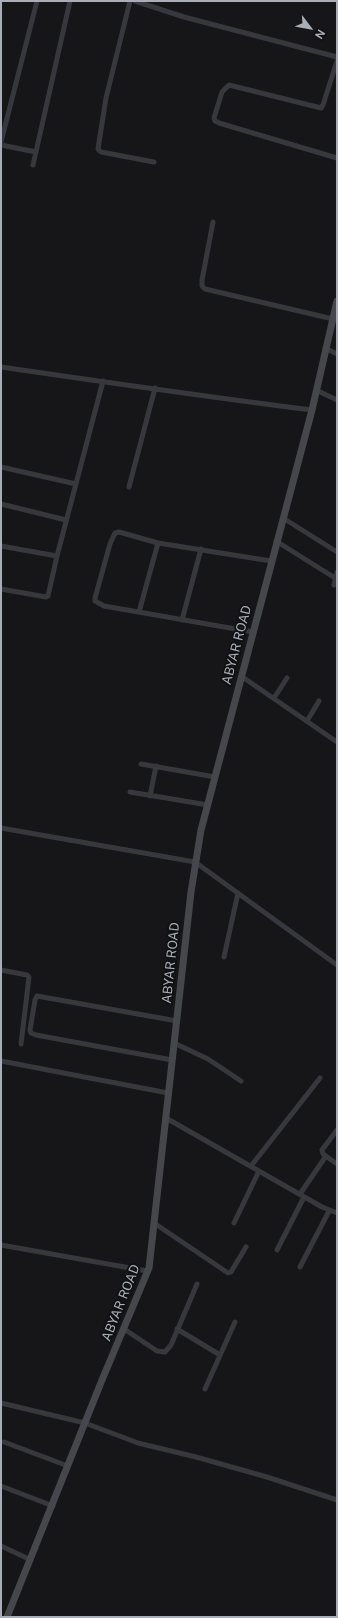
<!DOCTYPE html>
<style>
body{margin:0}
#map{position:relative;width:338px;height:1618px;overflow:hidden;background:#161618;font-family:"Public Sans",sans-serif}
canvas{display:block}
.frame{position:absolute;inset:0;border:2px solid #a8adb8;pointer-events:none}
.north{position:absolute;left:290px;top:8px;width:40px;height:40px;-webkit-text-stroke:3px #111113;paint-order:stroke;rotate:122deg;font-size:11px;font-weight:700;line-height:16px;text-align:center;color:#a8adb8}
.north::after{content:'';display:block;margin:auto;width:14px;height:18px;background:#a8adb8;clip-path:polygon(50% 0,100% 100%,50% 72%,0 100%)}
</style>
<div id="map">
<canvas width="338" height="1618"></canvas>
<div class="frame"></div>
<div class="north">N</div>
</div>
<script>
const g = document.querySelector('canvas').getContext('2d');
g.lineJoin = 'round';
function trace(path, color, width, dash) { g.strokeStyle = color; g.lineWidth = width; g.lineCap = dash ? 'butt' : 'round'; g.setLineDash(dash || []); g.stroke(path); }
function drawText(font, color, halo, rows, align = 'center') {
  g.font = font + ' "Public Sans",sans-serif'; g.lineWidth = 4; g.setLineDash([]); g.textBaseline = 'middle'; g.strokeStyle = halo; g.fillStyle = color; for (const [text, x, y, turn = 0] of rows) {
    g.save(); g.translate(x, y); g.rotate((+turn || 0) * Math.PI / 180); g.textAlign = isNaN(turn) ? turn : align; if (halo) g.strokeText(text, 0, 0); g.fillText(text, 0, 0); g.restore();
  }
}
const minor = new Path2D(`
 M130 1 106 98 98 149 101 152 154 162
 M135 1 184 17 337 57
 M337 61 323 105 321 108 229 85 222 92 214 118 215 121 219 123 337 158
 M1 142 37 1
 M1 145 36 152
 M33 165 70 1
 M213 222 202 280V286L205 289 333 319
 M325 348 337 354
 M1 367C104 382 208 397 312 410
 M316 390 337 400
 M1 467 76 484
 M129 487 155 388
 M1 504 66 520
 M283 518 337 552
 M276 541 335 578
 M1 546 57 556
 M334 585 337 572
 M1 589 46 597 48 596 57 556 103 381
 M139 612 158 543
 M182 620 201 549
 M253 632 104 606 95 601V598L110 544 115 533 119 532 158 543 271 561
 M241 676 337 742
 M274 698 287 678
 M307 721 319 701
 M141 764 215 777
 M130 792 208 805
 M150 796 156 766
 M1 828 195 862 337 965
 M224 957 238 893
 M1 970 27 975 29 977 21 1044
 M174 1043 208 1059 241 1081
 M172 1060 36 1035 31 1033 30 1030 35 1000 37 996 177 1021
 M1 1061 168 1093
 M166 1118 322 1207 337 1213
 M337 1130 322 1150 323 1154 337 1164
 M251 1166 320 1078
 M300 1194 326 1156
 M154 1223 228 1273 231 1272 246 1247
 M234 1223 259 1171
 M1 1245 147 1271
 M277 1250 304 1197
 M300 1267 329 1211
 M124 1329 157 1351 165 1352 171 1345 197 1284
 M177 1329 220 1355
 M205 1389 235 1322
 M1 1403 85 1423 138 1443 196 1457 267 1477 337 1500
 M4 1442 68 1466
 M1 1486 53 1506
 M1 1546 31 1560`);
const secondary = new Path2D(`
 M7 1617 102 1380 149 1268 191 892 201 830 312 410 337 301`);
const streetNames = [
 ["ABYAR ROAD",237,645,-75],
 ["ABYAR ROAD",171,963,-84],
 ["ABYAR ROAD",121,1303,-68]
];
trace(minor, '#37383d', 5);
trace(secondary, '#45474d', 7);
drawText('13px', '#a8adb8', '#111113', streetNames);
</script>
